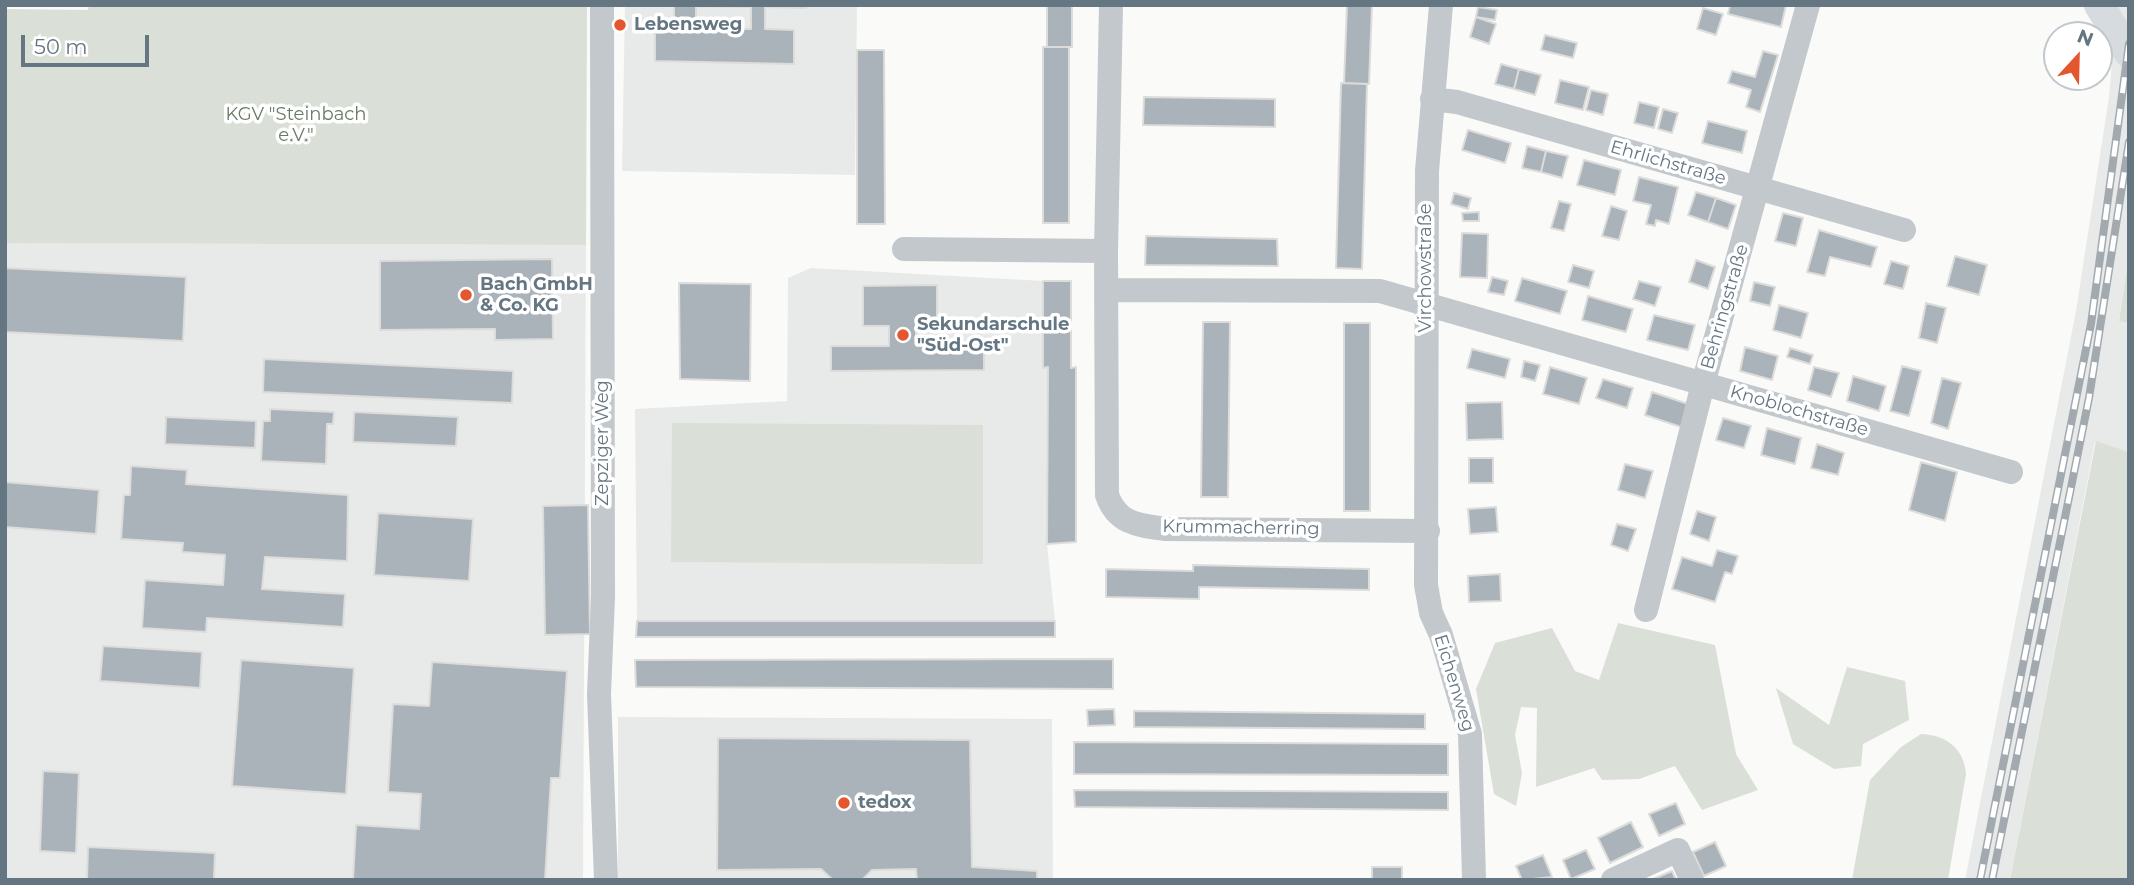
<!DOCTYPE html>
<html>
<head>
<meta charset="utf-8">
<style>
	body { margin:0 }
	#map { position:relative; width:2134px; height:885px; overflow:hidden; background:#fafaf8; font-family:Montserrat,sans-serif }
	canvas { display:block }
	.frame { position:absolute; inset:0; border:7px solid #657683; pointer-events:none }
	.north { position:absolute; left:2043px; top:21px; width:70px; height:70px; box-sizing:border-box; background:#fff; border:2px solid #c1c8cd; border-radius:50%; rotate:22deg; font-size:19px; font-weight:700; line-height:28px; text-align:center; color:#657683 }
	.north::after { content:''; display:block; margin:auto; width:24px; height:32px; background:#e4572e; clip-path:polygon(50% 0,100% 100%,50% 72%,0 100%) }
	.scale { position:absolute; left:21px; top:35px; width:128px; height:32px; box-sizing:border-box; border:4px solid #657683; border-top:0; padding-left:9px; font-size:21px; line-height:24px; white-space:nowrap; color:#657683; -webkit-text-stroke:5px #fff; paint-order:stroke }
</style>
</head>
<body>
<div id="map">
<canvas width="2134" height="885"></canvas>
<div class="frame"></div>
<div class="north">N</div>
<div class="scale">50 m</div>
</div>
<script>
const ctx = document.querySelector('canvas').getContext('2d');
ctx.lineJoin = 'round';
function fill(path, color) { ctx.fillStyle = color; ctx.fill(path, 'evenodd'); }
function strokePath(path, color, width, dash) { ctx.strokeStyle = color; ctx.lineWidth = width; ctx.lineCap = dash ? 'butt' : 'round'; ctx.setLineDash(dash || []); ctx.stroke(path); }
function label(font, color, halo, rows, align = 'center') {
  ctx.font = font + ' Montserrat,sans-serif'; ctx.lineWidth = 7; ctx.setLineDash([]); ctx.textBaseline = 'middle'; ctx.strokeStyle = halo; ctx.fillStyle = color; for (const [text, x, y, turn = 0] of rows) {
    ctx.save(); ctx.translate(x, y); ctx.rotate((+turn || 0) * Math.PI / 180); ctx.textAlign = isNaN(turn) ? turn : align; if (halo) ctx.strokeText(text, 0, 0); ctx.fillText(text, 0, 0); ctx.restore();
  }
}
fill(new Path2D(`
	M625,5h232l-2,170 -233,-4z
	M2117,5h12v247l-10,68 10,3v129l-34,-10 -85,438h-45l111,-569 33,-214z
	M5,243l581,2 -3,635h-578z
	M811,268l232,13v86h5l-1,177 8,77h-418l-2,-212 152,-8 1,-123z
	M618,717l434,2 1,161h-435z`), '#e8e9e9');
fill(new Path2D(`
	M89,5h498l-1,240 -581,-2v-234l83,1z
	M2129,253v70l-10,-2z
	M672,423l311,2v139l-312,-2z
	M2096,441l33,11v428h-119z
	M1618,623l97,22 21,109 22,36 -56,20 -27,-44 -36,13 -37,1 -8,-12 -58,19 1,-79 -16,-1 -6,28 7,38 -6,33 -22,-12 -18,-105 19,-46 57,-15 23,43 24,9z
	M1847,667l58,14 4,39 -46,24 -2,22 -27,3 -41,-25 -17,-56 53,37z
	M1921,734c25,1 43,14 45,40l-18,106h-96l18,-100 31,-33z`), '#dadfd7');
const building = new Path2D(`
	M669,5h137v3l-41,-1v22l29,1v34l-139,-3v-29h19v-27zM696,6l55,1v22l-55,-1z
	M1047,5h25v42h-25z
	M1347,5h25l-3,79 -25,-1z
	M1730,5h56l-5,22 -53,-13z
	M1478,7l19,3 -2,10 -19,-3z
	M1703,8l20,6 -7,21 -19,-6z
	M1476,17l20,7 -7,20 -19,-7z
	M1545,35l32,8 -4,15 -32,-8z
	M1043,47h26v176h-26z
	M857,50h27l1,174h-28z
	M1763,51l15,4 -18,57 -14,-5 5,-17 -23,-7 4,-12 23,6z
	M1501,64l18,5 -5,20 -19,-5z
	M1519,69l22,6 -6,20 -21,-6z
	M1560,80l29,7 -6,23 -28,-7z
	M1341,83l26,1 -5,185 -26,-1z
	M1591,90l17,4 -5,21 -17,-5z
	M1144,97l131,2v28l-132,-2z
	M1639,102l20,5 -5,21 -20,-5z
	M1663,109l15,4 -6,20 -14,-4z
	M1708,121l39,10 -5,22 -40,-10z
	M1468,130l43,13 -6,20 -43,-13z
	M1527,146l19,5 -5,21 -19,-4z
	M1546,151l22,5 -6,22 -21,-6z
	M1584,160l37,10 -6,25 -38,-10z
	M1639,177l39,10 -9,37 -13,-4 -1,6 -9,-2 5,-19 -18,-4z
	M1696,192l20,6 -8,24 -20,-7z
	M1454,193l17,5 -3,11 -17,-5z
	M1716,198l20,7 -8,24 -20,-7z
	M1559,201l12,3 -7,27 -13,-3z
	M1611,206l16,5 -8,29 -17,-4z
	M1479,212v9h-16l-1,-8z
	M1783,213l20,5 -7,28 -21,-5z
	M1819,230l58,17 -6,20 -41,-10 -5,19 -18,-4z
	M1462,233l26,1 -1,44 -27,-1z
	M1146,236l131,3 1,27 -133,-1z
	M1955,256l32,9 -8,30 -32,-9z
	M552,259l1,80 -58,1v-11l-115,1v-69z
	M1696,260l19,7 -7,22 -19,-7z
	M1891,261l18,5 -6,23 -19,-5z
	M1573,265l21,6 -5,17 -21,-6z
	M5,268l181,9 -3,64 -178,-9z
	M1492,277l16,4 -4,14 -16,-3z
	M1522,278l45,13 -7,23 -45,-13z
	M1043,281h28v87l5,-1v175l-29,2 1,-177 -5,1z
	M1639,281l22,6 -6,19 -22,-7z
	M1754,282l21,5 -5,19 -20,-5z
	M679,283l72,1 -1,97 -70,-2z
	M937,285v39h-21v21h68v25l-153,1v-25h58v-20h-26v-40z
	M1588,296l45,13 -7,23 -44,-12z
	M1926,303l20,5 -9,35 -18,-5z
	M1779,305l29,8 -7,25 -28,-8z
	M1654,315l41,10 -7,25 -41,-10z
	M1203,322h27l-2,175h-27z
	M1344,323h26v188h-26z
	M1745,347l33,9 -6,24 -32,-9z
	M1790,348l23,7 -3,9 -23,-7z
	M1472,349l38,10 -5,19 -38,-10z
	M264,359l249,12 -1,32 -249,-11z
	M1524,361l16,4 -5,16 -14,-4z
	M1902,366l19,5 -12,45 -19,-5z
	M1550,367l37,11 -8,26 -36,-10z
	M1814,367l25,6 -8,24 -23,-7z
	M1853,376l33,10 -7,25 -32,-10z
	M1942,378l19,5 -13,46 -17,-6z
	M1603,379l30,9 -6,20 -31,-10z
	M1652,392l39,13 -7,23 -39,-13z
	M1502,402l1,37 -36,1 -1,-37z
	M270,409l64,3 -1,12h-6l-1,40 -65,-3 2,-40h7z
	M354,412l104,5 -2,29 -103,-4z
	M166,417l90,4 -1,27 -90,-4z
	M1723,418l28,8 -7,22 -28,-8z
	M1767,428l34,10 -6,26 -34,-9z
	M1817,444l27,9 -6,22 -27,-7z
	M1469,458h24v25h-24z
	M1921,462l36,10 -12,49 -36,-11z
	M1625,464l28,7 -8,27 -27,-8z
	M131,466l56,4 -1,14 162,11 -1,66 -82,-4 -3,32 83,5 -2,33 -136,-9 -1,14 -64,-4 3,-48 78,5 2,-30 -43,-3 1,-9 -62,-4 3,-44h6z
	M5,482l94,8 -3,44 -91,-7z
	M588,505l2,129 -45,1 -2,-129z
	M1496,507l2,25 -28,2 -2,-25z
	M1697,511l19,6 -7,24 -19,-7z
	M378,513l95,6 -4,62 -95,-6z
	M1617,524l19,5 -8,22 -17,-6z
	M1717,550l21,6 -6,18 -7,-2 -10,30 -43,-13 10,-32 30,9z
	M1193,565l176,4v21l-170,-3v12l-93,-2v-28l87,2z
	M1500,574l1,27 -32,1 -1,-26z
	M637,621h418v16h-419z
	M103,646l99,6 -2,36 -100,-7z
	M1113,659v30l-477,-2 -1,-27z
	M241,660l113,8 -8,126 -114,-8z
	M432,662l135,9 -7,107h-9l-6,102h-192l3,-55 63,4 2,-35 -33,-2 5,-88 36,2z
	M1114,709l1,16 -27,1 -1,-16z
	M1134,711l291,3v15l-291,-2z
	M718,738l252,2 2,127 65,4v9h-120l-1,-11 -44,1 -10,10h-29l-12,-11 -104,1z
	M1074,742l374,2v31l-374,-1z
	M43,771l36,2 -3,80 -36,-2z
	M1074,790l374,2v18l-373,-3z
	M1676,803l9,21 -26,12 -10,-22z
	M1631,822l12,25 -33,16 -12,-25z
	M1715,842l11,24 -22,10 -11,-24z
	M88,847l127,6 -1,27h-127z
	M1586,850l9,19 -24,10 -8,-19z
	M1543,855l9,22 -30,3 -6,-14z
	M1372,867h30v13h-30z
	M1672,871l4,9h-25z`);
fill(building, '#aab3b9');
strokePath(building, '#dcdcda', 2);
strokePath(new Path2D(`
	M602,5l1,592 -4,97 7,186
	M1111,5l-5,246 1,244c10,29 31,30 59,34l262,2
	M1441,5l-14,166 -1,414 5,28 10,22 29,99 4,146
	M1432,99l25,3 447,128
	M904,249l202,2
	M1108,290l272,1 631,181
	M1646,610l57,-226 105,-379
	M1613,880l65,-30 14,30`), '#c3c8cc', 24);
strokePath(new Path2D(`
	M2099,5l30,48`), '#d6dbdf', 30);
const rail = new Path2D(`
	M1980,880l111,-556 38,-280
	M1992,880l97,-482 40,-256`);
strokePath(rail, '#a2aab0', 8);
strokePath(rail, '#fff', 5, [16]);
for (const [x, y, r, color] of [
	[620,25,7,"#e4572e"],
	[466,295,7,"#e4572e"],
	[903,335,7,"#e4572e"],
	[844,803,7,"#e4572e"]
]) { const dot = new Path2D(); dot.arc(x, y, r, 0, 2 * Math.PI); ctx.fillStyle = color; ctx.fill(dot); strokePath(dot, '#fff', 2.5); }
label('bold 18px', '#657683', '#fff', [
	["Lebensweg",634,25],
	["Bach GmbH",480,285],
	["& Co. KG",480,306],
	["Sekundarschule",917,325],
	["\"Süd-Ost\"",917,346],
	["tedox",858,803]
], 'left');
label('18px', '#687a64', '#fff', [
	["KGV \"Steinbach",296,115],
	["e.V.\"",296,136]
]);
label('18px', '#657683', '#fff', [
	["Ehrlichstraße",1668,163,16],
	["Virchowstraße",1426,268,-90],
	["Behringstraße",1725,307,-74],
	["Knoblochstraße",1799,411,16],
	["Zepziger Weg",603,443,-90],
	["Krummacherring",1241,528,1],
	["Eichenweg",1454,683,73]
]);
</script>
</body>
</html>
